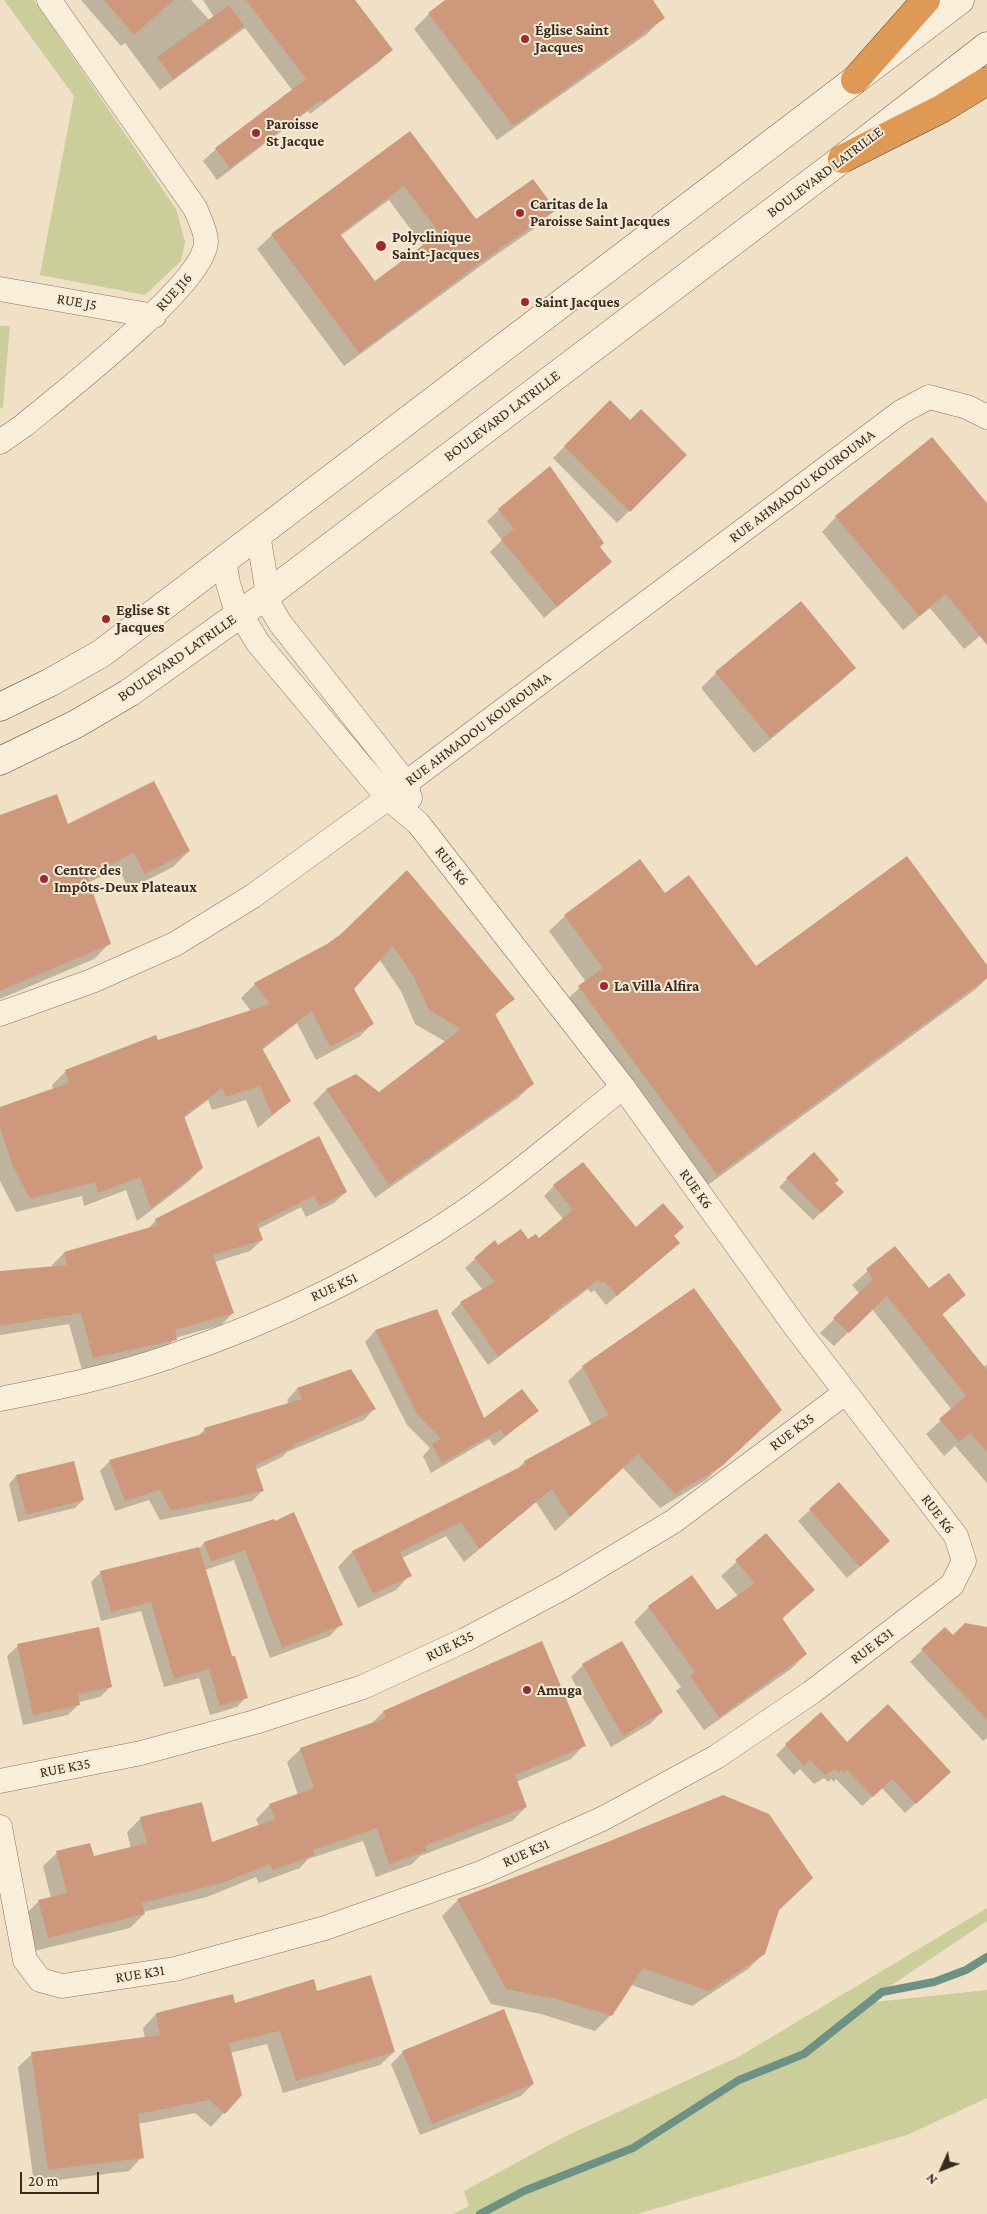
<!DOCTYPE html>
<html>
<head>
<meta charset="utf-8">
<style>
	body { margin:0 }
	#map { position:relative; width:987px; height:2214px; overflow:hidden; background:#efe0c6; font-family:"Crimson Pro",serif }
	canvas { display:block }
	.north { position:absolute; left:917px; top:2144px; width:50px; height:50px; -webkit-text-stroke:4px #f6ebd6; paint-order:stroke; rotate:226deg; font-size:14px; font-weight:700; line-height:20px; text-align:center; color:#3b2b1f }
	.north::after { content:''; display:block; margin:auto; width:18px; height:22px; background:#3b2b1f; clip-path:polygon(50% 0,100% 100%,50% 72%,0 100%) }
	.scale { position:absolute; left:20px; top:2172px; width:79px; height:22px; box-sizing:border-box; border:2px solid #3b2b1f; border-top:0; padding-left:6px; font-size:15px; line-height:18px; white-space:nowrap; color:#3b2b1f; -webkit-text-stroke:4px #f6ebd6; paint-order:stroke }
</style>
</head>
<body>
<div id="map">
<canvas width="987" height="2214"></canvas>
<div class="north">N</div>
<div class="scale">20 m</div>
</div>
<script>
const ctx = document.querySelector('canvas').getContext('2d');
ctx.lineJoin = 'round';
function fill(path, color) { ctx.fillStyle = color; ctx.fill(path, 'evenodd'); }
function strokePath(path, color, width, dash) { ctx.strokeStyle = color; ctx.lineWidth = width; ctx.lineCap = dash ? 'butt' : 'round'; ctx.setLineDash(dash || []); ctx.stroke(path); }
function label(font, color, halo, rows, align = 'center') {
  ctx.font = font + ' "Crimson Pro",serif'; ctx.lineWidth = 4; ctx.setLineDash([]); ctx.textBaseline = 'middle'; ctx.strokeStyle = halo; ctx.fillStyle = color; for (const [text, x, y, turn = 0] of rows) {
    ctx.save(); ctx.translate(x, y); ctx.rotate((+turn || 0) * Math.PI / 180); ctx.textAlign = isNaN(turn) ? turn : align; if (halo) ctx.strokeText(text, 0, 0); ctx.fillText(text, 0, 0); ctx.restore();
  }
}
fill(new Path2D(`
	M4,0h30l142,209 9,33 -4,19 -36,34 -105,-20 34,-179z
	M0,326h10l-7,81 -3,2z
	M987,1908v13l-122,82 122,-13v108l-80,37 -270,79h-184l16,-8 -5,-15 102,-55 174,-80z`), '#cbce9a');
fill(new Path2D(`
	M81,0h110l21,23 4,-3 -13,-20h151l37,50 -12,12 -69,52 -2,-3 -91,69 -14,-19 13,-12 77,-58 -48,-63 -85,62 -35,-47 -4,3z
	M447,0h205l11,18 -16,16 -150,106 -83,-111 15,-15z
	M410,132l66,89 78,-11 -15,15 -53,37 -142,104 -87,-117 15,-14zM389,200l34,46 -49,37 -34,-47z
	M610,402l20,20 55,33 -68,68 -64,-65z
	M987,505v125l-23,19 -34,-41 -27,22 -81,-98 14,-15z
	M499,510l99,37 12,15 -66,56 -54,-66 12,-12 -15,-19z
	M855,668l-16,15 -85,70 -53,-65 15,-15z
	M0,816l189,35 -16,16 -44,22 -11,-21 -30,15 22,60 -16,16 -94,40z
	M407,872l106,127 -19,17 38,68 -14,14 -143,100 -62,-95 13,-13 53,4 67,-52 -31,-18 -14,-33 -22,-32 -26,30 20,34 -14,14 -43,23 -19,-37 -35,27 27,51 -31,27 -12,-28 -34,10 -4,-10 -24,18 18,50 -14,14 -51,39 -11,-31 -42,16 -2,-10 -66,16 -16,-31v-72l53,-19 -1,-5 14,-14 185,-60 -10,-13 14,-14 73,-38 14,-11z
	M664,895l92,73 231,-1v11l-11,11 -275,201 -138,-187 23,-21 -37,-51 16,-15z
	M319,1138l27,54 -12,11 -28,14 -5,-10 -43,22 4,11 -12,11 -35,11 18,51 -12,12 -46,13 -11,13 -82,19 -13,-46 -69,11v-63l53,-5 -1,-2 12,-12 83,-23 9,-10z
	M787,1179l47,4v17l-21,20 -34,-33z
	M554,1186l81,43 38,8 5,6 -72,62 -12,-15 -3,3 -3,-4 -100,76 -37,-52 10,-10 22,-13 -18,-22 10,-9 23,-13 40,-6 26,-20 -20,-24z
	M895,1247l34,43 35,5 -22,20 41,53 4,-4v119l-32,-37 -11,10 -18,-22 26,-24 -80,-101 -38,37 -14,-13 40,-39 -8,-9z
	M436,1311l48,109 53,-9 -43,35 -5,-7 -58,34 -8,-17 7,-8 -23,-23 -42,-83 10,-11z
	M583,1367l182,58 -59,55 -46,28 -37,-40 -68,63 -19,-29 -72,60 -18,-26 -44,22 8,17 -14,15 -38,18 -20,-41 14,-15 165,-82 7,-8 68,-36 -24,-45z
	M351,1371l23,38 -10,11 -77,32 -5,5 -27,13 7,21 -10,10 -92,19 -11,-20 -34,11 -15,-40 10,-10 87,-24 8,-8 84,-25 -2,-4 10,-11z
	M16,1476l67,24 -8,8 -57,14 -9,-38z
	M810,1510l79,31 -42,37 -49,-57z
	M273,1521l68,103 -11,12 -60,22 -36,-98 -29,10 26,88 15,39 -9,10 -27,8 -11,-37 -35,9 -23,-76 -40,10 -10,-39 10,-10 99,-24 4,-5z
	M766,1535l47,55 -32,30 25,34 -15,15 -87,61 -28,-39 5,-4 -47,-65 15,-15 68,5 21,-16 -17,-20z
	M981,1627h6v111l-4,3 -73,-79 35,-34 8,8z
	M541,1643l43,102 -13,14 -55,23 10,25 -14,14 -92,35 -8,8 -36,13 -13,-36 -55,18 -8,9 -41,15 -3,-6 -49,20 -64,15 1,2 -14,14 -96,23 -9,-36 14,-14 12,-3 -8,-32 14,-13 36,4 38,-9 -4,-16 14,-14 70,26 48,-18 -3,-7 14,-14 28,-10 -11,-33 14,-13 70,-25 12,-12z
	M622,1643l40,69 -12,12 -39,23 -40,-70 12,-12z
	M18,1646l93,40 -11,11 -21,5v2l-11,11 -45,10 -16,-69z
	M847,1743l92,39 -34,31 -23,-25 -20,18 -26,-27 -2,3 -3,-3 -3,3 -4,-4 -10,6 -14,-15 -6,6 -18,-20 10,-10z
	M458,1900l320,10 -14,43 -16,16 -56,37 -61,-21 -20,30 -16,16 -54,-17 -50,-10 -49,-88z
	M317,1992l77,60 -14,13 -97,28 -16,-49 -37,9 11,41 -30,33 -16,-14 -57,11 4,33 -13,14 -95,12 -16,-116 14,-13 113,-16 -2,-10 13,-14z
	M403,2052l130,32 -12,12 -101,39 -29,-71z`), '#0003');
strokePath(new Path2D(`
	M480,2214l44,-23 109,-43 106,-68 65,-26 78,-62 52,-10 32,-12 21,-13`), '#6e9186', 8);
fill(new Path2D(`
	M104,0h70l-40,35z
	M246,0h109l38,50 -70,53 -2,-3 -91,68 -15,-20 91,-69z
	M445,0h208l12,18 -152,108 -85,-113z
	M229,5l15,21 -71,53 -16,-22z
	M410,131l66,88 57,-40 23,31 -54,37 -143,106 -88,-119zM404,186l35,47 -64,48 -35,-47z
	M610,400l20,20 11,-11 46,46 -57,57 -66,-66z
	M932,437l55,66v142l-41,-51 -27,22 -84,-100z
	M550,466l54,77 -4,4 12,15 -55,45 -56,-68 13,-10 -16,-20z
	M801,601l55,67 -86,70 -55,-66z
	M154,781l36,70 -45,23 -11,-21 -47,23 24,68 -111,47v-176l57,-21 11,30z
	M907,856l80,109v13l-270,197 -139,-189 25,-18 -39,-53 76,-56 25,34 24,-18 67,91z
	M407,870l108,129 -20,15 39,70 -145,101 -63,-96 30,-15 23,18 82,-63 -32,-19 -15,-33 -21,-31 -39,43 20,35 -44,23 -18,-36 -50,37 29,53 -19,14 -12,-29 -34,11 -4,-9 -38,28 19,52 -52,40 -11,-31 -42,16 -3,-11 -65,17 -18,-35 -12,-36v-21l69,-24 -4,-13 91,-35 2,5 112,-36 -16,-21 73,-39 14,-10z
	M319,1136l28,56 -28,14 -5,-10 -57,28 6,16 -50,15 21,58 -59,17 2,10 -84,18 -12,-45 -81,13v-55l67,-6 -3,-13 94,-27 -3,-6z
	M814,1152l25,28 -4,3 9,9 -23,21 -35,-35z
	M583,1162l53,65 27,-24 21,24 -10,9 6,7 -63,53 -13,-15 -2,3 -4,-4 -49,35 1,3 -52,38 -38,-54 35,-20 -21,-24 21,-18 3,5 23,-16 7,10 8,-5 3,4 34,-28 -20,-25z
	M895,1246l34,42 20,-15 17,22 -24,19 45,56v82l-17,-19 -11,9 -20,-23 27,-23 -79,-100 -38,37 -16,-15 40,-39 -7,-10z
	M694,1288l88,122 -60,56 -47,28 -37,-40 -68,63 -18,-28 -73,60 -18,-27 -61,30 12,24 -39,18 -21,-43 174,-87 -2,-3 84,-46 -26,-49z
	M437,1309l47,109 38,-29 17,22 -34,25 -5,-6 -58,33 -10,-19 9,-5 -24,-25 -42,-84z
	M351,1369l25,40 -83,36 1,2 -39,18 9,26 -93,20 -11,-21 -35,11 -16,-41 97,-27 -2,-5 98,-29 -5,-11z
	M74,1461l10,39 -58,15 -10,-40z
	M839,1482l51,59 -30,26 -51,-58z
	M294,1512l49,113 -61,23 -37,-98 -34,12 -7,-20 70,-23 1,2z
	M766,1533l49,57 -33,28 25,36 -88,63 -29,-41 5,-4 -47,-66 44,-31 25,35 38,-27 -20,-23z
	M199,1547l33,109h3l13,42 -28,8 -11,-37 -35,10 -23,-77 -40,10 -11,-41z
	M965,1623l22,4v93l-66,-71 24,-22 8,8z
	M99,1627l13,60 -34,7 2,11 -47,10 -16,-71z
	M542,1641l44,105 -71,29 12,32 -102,39 2,5 -38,13 -12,-36 -64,22 2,5 -42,15 -3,-6 -48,19 -80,20 3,11 -97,24 -10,-38 29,-7 -11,-42 34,-8 4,13 53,-13 -7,-26 62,-15 10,40 63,-23 -6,-15 45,-16 -14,-40 86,-30 -3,-7z
	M622,1641l41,71 -40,24 -41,-72z
	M888,1704l63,68 -35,32 -24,-25 -19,18 -26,-27 -3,3 -2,-3 -3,3 -4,-4 -10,6 -15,-15 -6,6 -19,-22 36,-32 26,30z
	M723,1795l46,19 44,64 -34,32 -14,44 -56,37 -66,-23 -31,48 -55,-17 -51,-10 -49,-90 148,-56z
	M371,1975l24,77 -99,29 -16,-50 -51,12 13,52 -17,19 -16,-14 -71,14 6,44 -96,12 -17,-118 129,-17 -4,-22 77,-19 2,9 79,-24 3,12z
	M504,2009l30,75 -102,40 -30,-73z`), '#ce987c');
const minor = new Path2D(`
	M0,289l154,27
	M0,442l23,-16c35,-29 184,-144 183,-185 0,-10 -7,-23 -11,-33l-146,-208
	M258,534l12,72 10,17 126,160 4,15
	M0,1014l92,-33 83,-37 78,-48 135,-98 18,-15 495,-371 28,-15 38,10 20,10
	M0,1399c56,-11 114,-23 169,-42 105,-35 215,-89 306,-153 51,-36 99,-78 148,-117
	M0,1781l141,-28 114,-31 108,-35 102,-47 101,-54 108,-65 171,-128
	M0,1827l25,133 15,20 22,6 113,-17 150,-41 156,-55 123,-55 112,-61 96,-65 140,-107 12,-24 -8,-25 -159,-207 -174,-242 -205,-264 -30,-25 -130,-155 -24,-40 -6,-20 -4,-23`);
const secondary = new Path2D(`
	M0,707l51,-25 51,-29 858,-653
	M0,761l76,-37 53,-31 139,-99 574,-435 145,-113`);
const motorway = new Path2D(`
	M855,80l71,-80
	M842,159l101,-51 44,-27`);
strokePath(minor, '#8b715b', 25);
strokePath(secondary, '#6d523e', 29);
strokePath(motorway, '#59402f', 29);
strokePath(minor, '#f9eeda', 24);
strokePath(secondary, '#f9eeda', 28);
strokePath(motorway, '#de9957', 28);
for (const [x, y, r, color] of [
	[525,39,5,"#9b2a33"],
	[256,133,5,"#9b2a33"],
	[520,213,5,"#9b2a33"],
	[381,246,6,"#9b2a33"],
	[525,302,5,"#9b2a33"],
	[106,619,5,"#9b2a33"],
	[44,879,5,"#9b2a33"],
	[604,986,5,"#9b2a33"],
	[527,1690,5,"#9b2a33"]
]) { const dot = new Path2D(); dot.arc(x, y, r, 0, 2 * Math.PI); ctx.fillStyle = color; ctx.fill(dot); strokePath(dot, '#f6ebd6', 2); }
label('bold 15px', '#3b2b1f', '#f6ebd6', [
	["Église Saint",535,30],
	["Jacques",535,47],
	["Paroisse",266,124],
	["St Jacque",266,141],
	["Caritas de la",530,204],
	["Paroisse Saint Jacques",530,221],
	["Polyclinique",392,237],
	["Saint-Jacques",392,254],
	["Saint Jacques",535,302],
	["Eglise St",116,610],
	["Jacques",116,627],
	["Centre des",54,870],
	["Impôts-Deux Plateaux",54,887],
	["La Villa Alfira",614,986],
	["Amuga",537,1690]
], 'left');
label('15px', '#3b2b1f', '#f6ebd6', [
	["BOULEVARD LATRILLE",825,172,-37],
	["RUE J16",174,292,-48],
	["RUE J5",77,302,10],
	["BOULEVARD LATRILLE",502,416,-37],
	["RUE AHMADOU KOUROUMA",802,486,-37],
	["BOULEVARD LATRILLE",177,658,-35],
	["RUE AHMADOU KOUROUMA",478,729,-37],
	["RUE K6",452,866,52],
	["RUE K6",696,1189,54],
	["RUE K51",334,1287,-25],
	["RUE K35",792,1432,-37],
	["RUE K6",938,1514,53],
	["RUE K35",450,1646,-26],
	["RUE K31",872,1646,-37],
	["RUE K35",65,1768,-11],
	["RUE K31",526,1853,-24],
	["RUE K31",140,1974,-9]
]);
</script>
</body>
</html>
